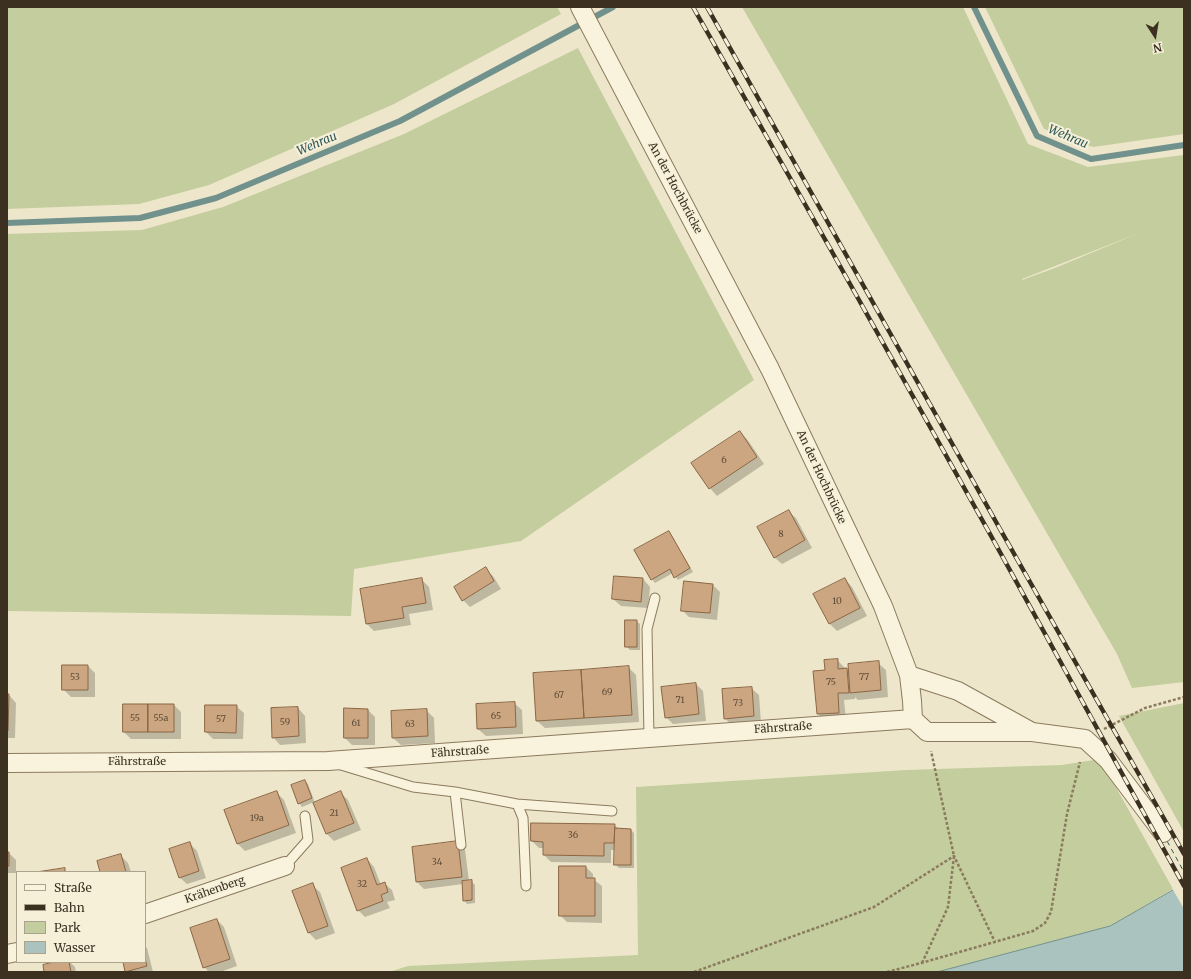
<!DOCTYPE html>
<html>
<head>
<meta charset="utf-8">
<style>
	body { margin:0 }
	#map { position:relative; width:1191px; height:979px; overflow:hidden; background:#eee6ca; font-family:Merriweather,serif }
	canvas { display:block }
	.frame { position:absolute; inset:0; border:8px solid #3c3021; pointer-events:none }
	.legend { position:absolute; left:16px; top:871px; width:130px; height:92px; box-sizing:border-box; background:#f6f0d9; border:1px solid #aca38f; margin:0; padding:5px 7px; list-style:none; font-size:12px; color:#3c3021 }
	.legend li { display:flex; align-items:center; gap:8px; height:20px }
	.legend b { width:20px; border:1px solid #aca38f }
	.north { position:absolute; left:1135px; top:16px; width:40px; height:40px; -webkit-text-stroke:3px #f6f0d9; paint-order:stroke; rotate:168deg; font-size:11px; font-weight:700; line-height:16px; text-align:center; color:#3c3021 }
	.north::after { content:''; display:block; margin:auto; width:14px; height:18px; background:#3c3021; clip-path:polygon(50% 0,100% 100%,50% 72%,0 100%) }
</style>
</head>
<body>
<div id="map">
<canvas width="1191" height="979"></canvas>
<div class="frame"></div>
<ul class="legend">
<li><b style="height:5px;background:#f9f3dd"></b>Straße</li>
<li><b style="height:5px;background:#3c3021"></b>Bahn</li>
<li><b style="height:11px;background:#c3cd9d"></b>Park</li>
<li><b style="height:11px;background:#aac3be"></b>Wasser</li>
</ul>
<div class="north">N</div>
</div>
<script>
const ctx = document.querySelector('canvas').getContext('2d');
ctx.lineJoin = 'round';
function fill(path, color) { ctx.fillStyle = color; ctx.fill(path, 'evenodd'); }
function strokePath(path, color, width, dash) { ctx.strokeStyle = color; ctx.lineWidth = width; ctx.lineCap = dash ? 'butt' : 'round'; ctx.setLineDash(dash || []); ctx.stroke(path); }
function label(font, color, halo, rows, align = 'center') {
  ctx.font = font + ' Merriweather,serif'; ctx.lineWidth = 4; ctx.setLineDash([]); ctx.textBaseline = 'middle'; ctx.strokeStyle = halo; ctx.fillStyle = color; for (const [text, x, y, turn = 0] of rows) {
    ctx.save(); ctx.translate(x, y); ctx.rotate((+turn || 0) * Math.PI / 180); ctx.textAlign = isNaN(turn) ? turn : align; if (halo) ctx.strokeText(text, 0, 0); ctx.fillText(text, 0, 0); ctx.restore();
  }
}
fill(new Path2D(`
	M7,7h550l4,7 -167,90 -185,81 -70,19 -132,5z
	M742,7h221l65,137 60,23 96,-12v527l-52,6 -15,-34zM1139,233l-84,35 -33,12v-1z
	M985,7h199v127l-91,13 -49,-18z
	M578,48l176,332 -233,161 -167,28 -3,47 -344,-5v-377l135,-4 81,-23 181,-73z
	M1184,703v129l-65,-116z
	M1100,759l73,130 -63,37 -173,46h-548l19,-6 230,-11 -2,-168 270,-17 156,-5z`), '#c3cd9d');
const water = new Path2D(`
	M1184,884v88h-247l173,-46z`);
fill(water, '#aac3be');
strokePath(water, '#70918c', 1);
fill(new Path2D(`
	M1184,882v27l-12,-21z`), '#eee6ca');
fill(new Path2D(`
	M740,432l7,7 17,25 -47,32 -7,-8z
	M788,511l8,7 16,30 -30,16 -8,-7z
	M669,532l3,4 21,36 -15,8 -5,-7 -18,10 -3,-4z
	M485,569l8,7 8,13 -31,18 -7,-7z
	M421,579l8,8 4,23 -24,4 2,11 -37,6 -7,-7 -6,-34z
	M643,579l7,8 -2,21 -27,-2 -8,-7z
	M845,579l7,8 15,29 -30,15 -7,-7z
	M713,585l7,7 -3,28 -28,-3 -7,-7z
	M636,621l4,3v26h-10l-4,-4z
	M837,660l8,8v1h1l4,4 28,-10 8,7 2,27 -30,3 -3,-3v2l-11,1 2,20 -21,1 -7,-7 8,-43z
	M88,666l7,7v24h-24l-8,-8z
	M628,667l8,8 3,47 -94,6 -8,-7 -3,-47z
	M696,684l7,7 3,30 -33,3 -7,-7z
	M751,688l8,7 2,28 -29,3 -7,-8z
	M7,695h2l7,8 -1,35h-8z
	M514,703l8,7 1,24 -37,2 -8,-7z
	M174,705l7,7v27h-50l-7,-7z
	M236,706l8,7 -1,26h-30l-7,-7z
	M298,708l7,8 1,27 -26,2 -7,-8z
	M368,710l7,7v28h-23l-7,-7z
	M426,710l8,8 1,25 -34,2 -8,-7z
	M305,781l3,3 7,19 26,-10 7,7 13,30 -27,11 -7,-7 -13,-32 -12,5 -3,-4z
	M276,792l8,8 12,33 -51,18 -7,-7z
	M614,825l5,4 12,1 3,3v35h-15l-4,-4v-14h-4v13l-60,-1 -7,-7v-7h-5l-7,-7z
	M458,842l7,8 4,31h2l4,4v18l-8,1 -3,-4 -1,-16 -39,5 -7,-7z
	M189,843l8,8 9,27 -19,6 -8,-7z
	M7,853h2l7,7v13h-9z
	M121,856l7,7 3,9h-30z
	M367,859l7,8 7,18 3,-2 8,7 3,10 -8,2 3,6 -25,9 -7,-7z
	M586,867l7,7v5l9,7v37l-35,-1 -7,-7z
	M312,885l8,7 15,41 -19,7 -7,-7z
	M217,920l7,7 13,39 -17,6h-11l-5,-5z
	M145,946l2,2 6,24h-26l-3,-10h21z
	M58,962h12l5,5 1,5h-31z`), '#0003');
strokePath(new Path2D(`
	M974,7l63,129 54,23 93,-14
	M7,223l133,-5 76,-20 184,-77 213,-114`), '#70918c', 6);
strokePath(new Path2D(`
	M1167,841l17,31`), '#315a5b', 1, [5, 4]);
const building = new Path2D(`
	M740,431l17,26 -48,32 -18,-26z
	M789,510l16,30 -31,18 -17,-31z
	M669,531l21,37 -16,10 -4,-9 -19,11 -17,-30z
	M486,567l8,14 -32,20 -8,-14z
	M614,576l29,2 -2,24 -29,-3z
	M422,578l4,25 -24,4 2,11 -38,6 -6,-35z
	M845,578l15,30 -31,16 -16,-30z
	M684,581l29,3 -3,29 -29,-2z
	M625,620h12v27h-12z
	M838,659v10l9,-1 2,25h-11l1,20 -22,1 -4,-43 12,-1 -1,-10z
	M879,661l2,29 -31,3 -2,-29z
	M62,665h26v25h-26z
	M629,666l3,49 -48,3 -3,-48z
	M581,670l3,48 -48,3 -3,-48z
	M696,683l3,31 -34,4 -4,-31z
	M752,687l2,29 -30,3 -2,-30z
	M7,694h2l-1,37h-1z
	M515,702l1,25 -39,2 -1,-25z
	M123,704h25v28h-25z
	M148,704h26v28h-26z
	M205,705h32l-1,28 -31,-1z
	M298,707l1,29 -27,2 -1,-30z
	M344,708l24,1v29h-24z
	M427,709l1,27 -36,2 -1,-27z
	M305,780l7,18 -14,6 -7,-19z
	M277,791l12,34 -52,19 -13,-34z
	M341,791l13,32 -28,11 -13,-31z
	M531,823l84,1 -1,19h-10v13l-61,-1v-13l-12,-1z
	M615,828l16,1v36h-17z
	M458,841l4,36 -46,5 -4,-35z
	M190,842l9,29 -20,7 -10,-29z
	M7,852h2v14h-2z
	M121,854l5,18h-26l-3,-11z
	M367,858l10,27 8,-3 3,10 -7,3 2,6 -26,10 -16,-43z
	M559,866h27v12h9v38h-36z
	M65,868v4h-28z
	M472,880v20l-9,1 -1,-20z
	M313,883l15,43 -20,7 -16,-42z
	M217,919l13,40 -27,9 -13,-40z
	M145,959l2,7 -22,6 -2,-10h22z
	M54,962h15l2,10h-27l-1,-7z`);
fill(building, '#cca680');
strokePath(building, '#8a6644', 1);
const service = new Path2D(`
	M649,738l-2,-109 8,-31
	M341,765l72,22 42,5 62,12 95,7
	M455,792l6,53
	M517,804l6,14 3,68
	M285,866l23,-26 -3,-24`);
const minor = new Path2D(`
	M580,7l190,362 113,237 26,69 3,26 1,18
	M909,675l49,16 74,41 53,7 23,21 55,73
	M7,763l321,-2 585,-42 14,13h105
	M145,914l140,-48
	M7,954l10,-2`);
strokePath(service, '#8b7a5e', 11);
strokePath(minor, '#8b7a5e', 20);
strokePath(new Path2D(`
	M1104,729l41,-21 39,-11
	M922,963l26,-56 6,-51 -23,-105
	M694,972l180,-65 80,-51 41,86
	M887,972l34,-9 112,-32 12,-8 6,-11 16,-98 13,-52`), '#8b7a5e', 2.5, [3, 2]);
strokePath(service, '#f9f3dd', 9);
strokePath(minor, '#f9f3dd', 18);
const rail = new Path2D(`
	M693,7l138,243 159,284 194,352
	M707,7l293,522 184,325`);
strokePath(rail, '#3c3021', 4.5);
strokePath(rail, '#f6f0d9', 3, [9]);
label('9px', '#604e39', null, [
	["6",724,460],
	["8",781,534],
	["10",837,601],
	["53",75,677],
	["77",864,677],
	["75",831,682],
	["69",607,692],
	["67",559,695],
	["71",680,700],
	["73",738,703],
	["65",496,716],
	["55",135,718],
	["55a",161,718],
	["57",221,719],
	["59",285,722],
	["61",356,723],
	["63",410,724],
	["21",334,813],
	["19a",257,818],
	["36",573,835],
	["34",437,862],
	["32",362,884]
]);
label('11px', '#3c3021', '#f6f0d9', [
	["An der Hochbrücke",675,188,62],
	["An der Hochbrücke",821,477,65],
	["Fährstraße",783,728,-4],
	["Fährstraße",460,752,-4],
	["Fährstraße",137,762],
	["Krähenberg",215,890,-19]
]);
label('italic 12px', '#315a5b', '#f6f0d9', [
	["Wehrau",1068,137,23],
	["Wehrau",317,144,-23]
]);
</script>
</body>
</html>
